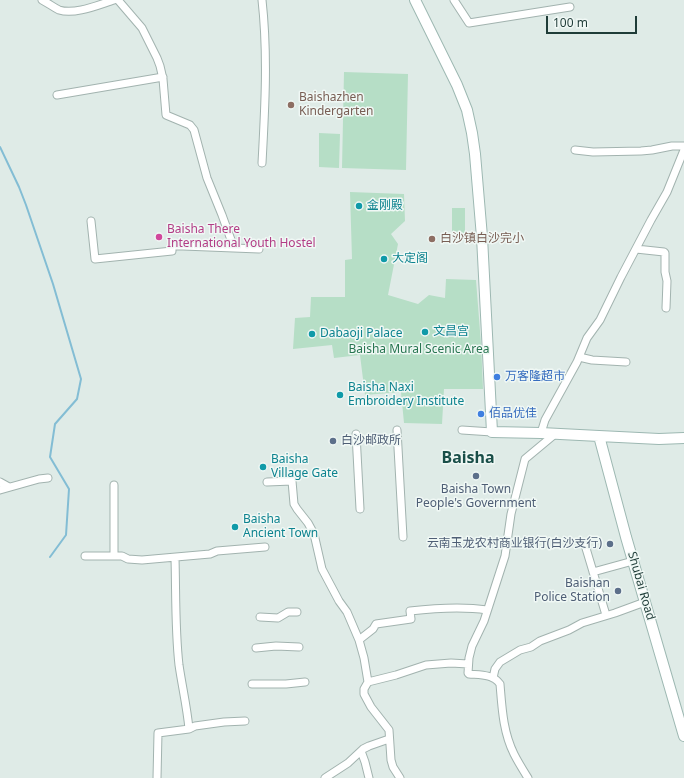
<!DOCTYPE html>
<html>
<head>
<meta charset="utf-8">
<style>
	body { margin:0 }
	#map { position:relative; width:684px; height:778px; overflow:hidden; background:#dfebe7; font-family:"Noto Sans",sans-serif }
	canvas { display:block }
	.scale { position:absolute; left:546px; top:16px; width:91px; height:18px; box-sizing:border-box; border:2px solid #1f3c38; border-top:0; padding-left:5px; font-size:12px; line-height:14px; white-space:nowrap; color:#1f3c38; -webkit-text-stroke:3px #f0f8f5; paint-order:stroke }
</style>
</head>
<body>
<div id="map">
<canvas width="684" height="778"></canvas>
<div class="scale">100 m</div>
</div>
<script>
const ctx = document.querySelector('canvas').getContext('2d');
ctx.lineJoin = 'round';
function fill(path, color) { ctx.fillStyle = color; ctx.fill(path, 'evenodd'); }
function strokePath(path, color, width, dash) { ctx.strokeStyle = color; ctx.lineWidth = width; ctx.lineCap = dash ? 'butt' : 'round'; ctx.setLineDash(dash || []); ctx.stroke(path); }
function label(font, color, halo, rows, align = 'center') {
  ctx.font = font + ' "Noto Sans","Noto Sans SC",sans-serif'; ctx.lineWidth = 3; ctx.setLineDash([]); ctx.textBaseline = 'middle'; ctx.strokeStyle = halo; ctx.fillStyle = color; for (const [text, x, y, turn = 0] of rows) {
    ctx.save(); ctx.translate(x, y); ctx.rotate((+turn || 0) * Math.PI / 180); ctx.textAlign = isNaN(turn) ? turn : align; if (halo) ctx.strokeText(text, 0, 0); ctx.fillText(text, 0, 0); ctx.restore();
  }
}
fill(new Path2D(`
	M344,72l64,2 -2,96 -64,-2z
	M319,133l21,1 -1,34 -20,-1z
	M350,192l54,2 1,27 -14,13 7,10 -10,51 30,9 11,-9 16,3 1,-19 30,1 5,64 2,45h-39l-2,35 -38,-1 -3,-31 -36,3 -5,-40 -26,3 -2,-13 -39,4 2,-31 15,-1 1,-20h34v-37l7,-1z
	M452,208h13v25h-13z`), '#b6dec6');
strokePath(new Path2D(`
	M0,147l19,40 7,18 27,79 28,95 -4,20 -22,25 -5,33 19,32 -3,46 -16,22`), '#83bdd4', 2);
const street = new Path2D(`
	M42,0c6,3 11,7 17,10 16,5 39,-5 55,-10
	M118,0l24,28 15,30 3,8 3,13 3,36 24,10 4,5 13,48 15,37 12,33
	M454,0l15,23 101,-16
	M57,95l106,-18
	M575,150l18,2 48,-1 11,-1 20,-4h12
	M262,163c3,-55 6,-109 0,-163
	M91,221l4,38 77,-8v-5h11l76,3
	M636,249l28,3 1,1v19l2,9 -1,27
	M579,357l13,3 34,2
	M397,430l6,107
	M462,430l30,2
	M541,433l4,-13 32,-58 10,-24 13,-18 21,-43 30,-57 16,-28 17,-42
	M356,434l4,75
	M0,482l9,5
	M267,482l25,-1 2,23 3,5 11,14 6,11 8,35 17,32 8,11 12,28 5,18 4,24 -4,7v5l7,13 18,23 2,30 2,7 7,11
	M114,485v71
	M0,490l39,-11 9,-1
	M585,545l21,70
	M85,556h37l6,3 14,1 68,-6 7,-3 48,-4
	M175,558c1,35 0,72 4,107 3,21 8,42 10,64
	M593,572l40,-11
	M260,617l18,1 10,-6h9
	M359,640l14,-11 3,-5 35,-5 -1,-8c26,-3 51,-5 77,-1
	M256,648l20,-2 23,1
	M493,678l2,-9 5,-7 20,-12 11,-3 9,-6 29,-11 13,-7 33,-10 30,-11
	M368,682l28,-7 30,-10 25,-2 17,1
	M252,684h34l19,-2
	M361,751l4,11 4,16
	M157,778l1,-45 31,-4 6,-3 29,-4 21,-1
	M325,778l23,-15 15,-14 6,-3 20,-7
	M528,778c-5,-8 -10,-16 -14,-24 -11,-22 -12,-46 -14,-70 -7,-10 -20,-9 -31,-10l-1,-1 1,-15 3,-12 12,-25 21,-65 6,-42 14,-55 30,-25`);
const secondary = new Path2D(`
	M415,0l42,85 10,25 5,23 3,21 7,83 10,195 49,1 58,3 60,3 25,-1
	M599,436l27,101 58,199`);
strokePath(street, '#a2b3af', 9);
strokePath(secondary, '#9db8b2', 12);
strokePath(street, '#fff', 7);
strokePath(secondary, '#fff', 10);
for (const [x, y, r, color] of [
	[291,105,4,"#8d6e63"],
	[359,206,4,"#0f9aa8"],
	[159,237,4,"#d1479c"],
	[432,239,4,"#8d6e63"],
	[384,259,4,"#0f9aa8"],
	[425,332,4,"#0f9aa8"],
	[312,334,4,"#0f9aa8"],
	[497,377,4,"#3f7fe0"],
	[340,395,4,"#0f9aa8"],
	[481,414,4,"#3f7fe0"],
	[333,441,4,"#5c6f8a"],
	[263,467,4,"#0f9aa8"],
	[476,476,4,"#5c6f8a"],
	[235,527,4,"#0f9aa8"],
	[610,544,4,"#5c6f8a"],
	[618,591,4,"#5c6f8a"]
]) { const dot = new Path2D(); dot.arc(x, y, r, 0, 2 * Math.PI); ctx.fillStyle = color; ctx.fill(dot); strokePath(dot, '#f0f8f5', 1.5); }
label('12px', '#785e54', '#f0f8f5', [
	["Baishazhen",299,98],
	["Kindergarten",299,112],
	["白沙镇白沙完小",440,239]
], 'left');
label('12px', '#0d838f', '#f0f8f5', [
	["金刚殿",367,206],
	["大定阁",392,259],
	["文昌宫",433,332],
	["Dabaoji Palace",320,334],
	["Baisha Naxi",348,388],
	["Embroidery Institute",348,402],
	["Baisha",271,460],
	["Village Gate",271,474],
	["Baisha",243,520],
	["Ancient Town",243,534]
], 'left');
label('12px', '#b23c85', '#f0f8f5', [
	["Baisha There",167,230],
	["International Youth Hostel",167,244]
], 'left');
label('12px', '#277550', '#f0f8f5', [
	["Baisha Mural Scenic Area",419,350]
]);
label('12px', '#366cbe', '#f0f8f5', [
	["万客隆超市",505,377],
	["佰品优佳",489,414]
], 'left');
label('12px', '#4e5e75', '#f0f8f5', [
	["白沙邮政所",341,441,"left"],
	["Baisha Town",476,490,"center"],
	["People's Government",476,504,"center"],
	["云南玉龙农村商业银行(白沙支行)",602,544],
	["Baishan",610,584],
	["Police Station",610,598]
], 'right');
label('12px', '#1f3c38', '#f0f8f5', [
	["Shubai Road",641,586,74]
]);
label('bold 16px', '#1a4f49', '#f0f8f5', [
	["Baisha",468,458]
]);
</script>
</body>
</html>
